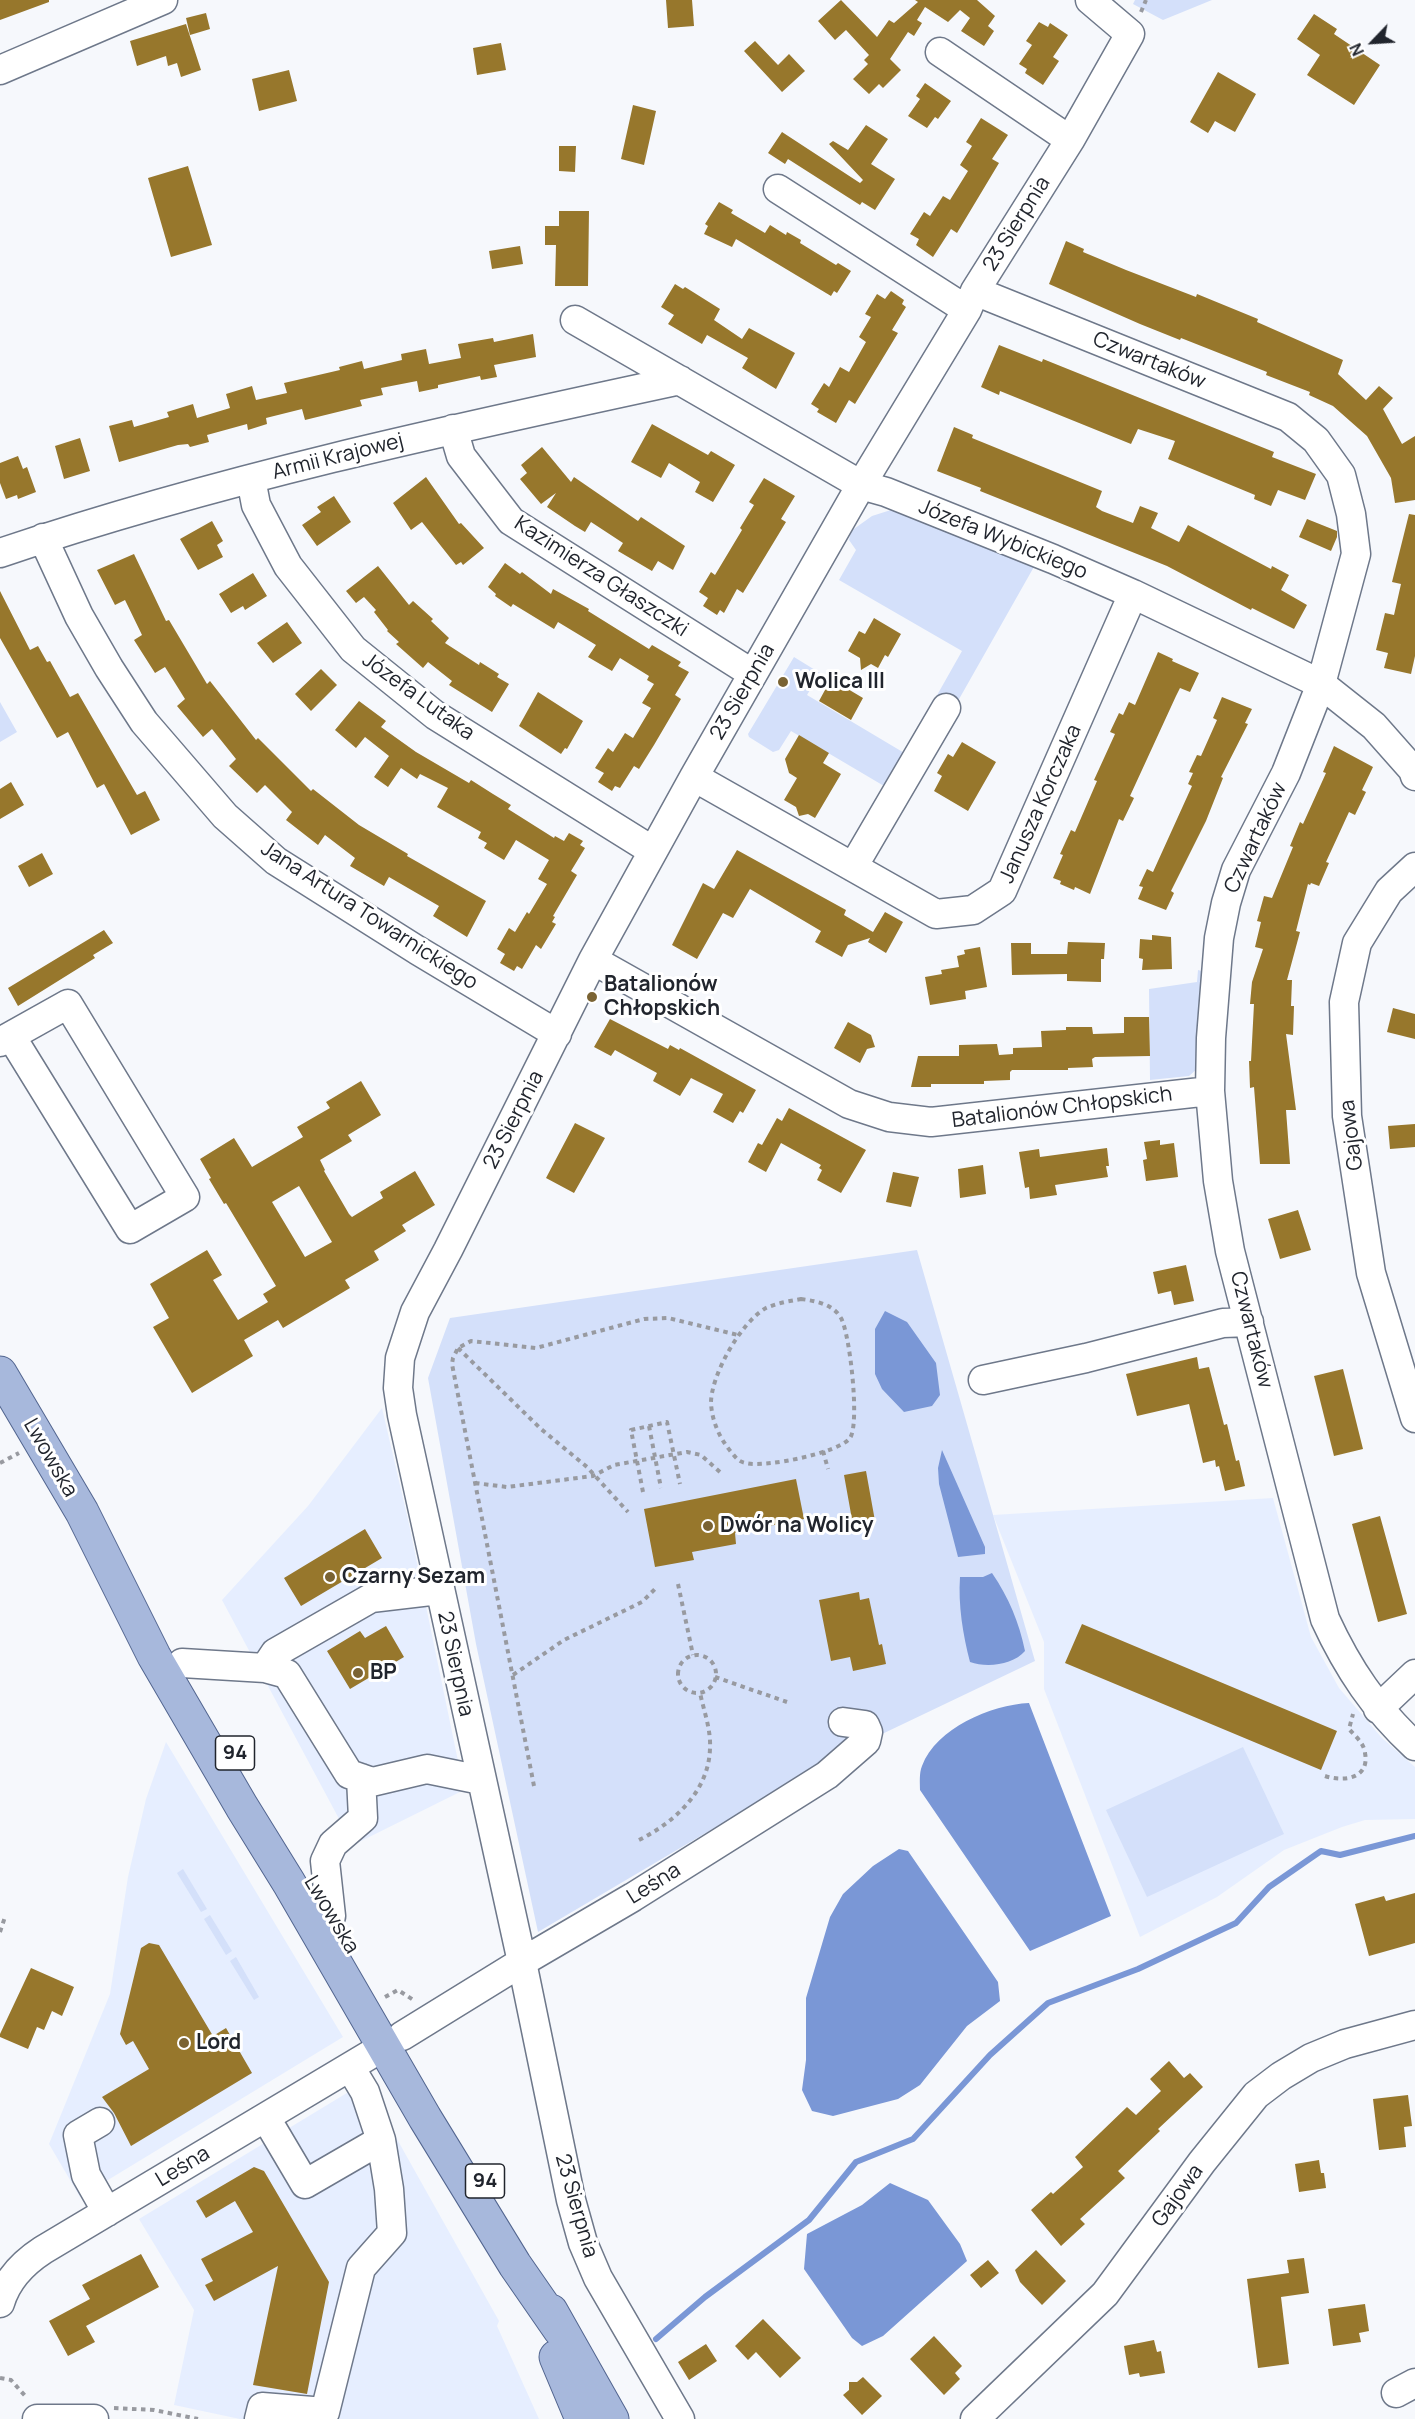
<!DOCTYPE html>
<html>
<head>
<meta charset="utf-8">
<style>
	body { margin:0 }
	#map { position:relative; width:1415px; height:2419px; overflow:hidden; background:#f6f8fc; font-family:Manrope,sans-serif }
	canvas { display:block }
	.north { position:absolute; left:1343px; top:12px; width:60px; height:60px; -webkit-text-stroke:4px #fff; paint-order:stroke; rotate:245deg; font-size:16px; font-weight:700; line-height:24px; text-align:center; color:#21252d }
	.north::after { content:''; display:block; margin:auto; width:21px; height:27px; background:#21252d; clip-path:polygon(50% 0,100% 100%,50% 72%,0 100%) }
</style>
</head>
<body>
<div id="map">
<canvas width="1415" height="2419"></canvas>
<div class="north">N</div>
</div>
<script>
const ctx = document.querySelector('canvas').getContext('2d');
ctx.lineJoin = 'round';
function fill(path, color) { ctx.fillStyle = color; ctx.fill(path, 'evenodd'); }
function strokePath(path, color, width, dash) { ctx.strokeStyle = color; ctx.lineWidth = width; ctx.lineCap = dash ? 'butt' : 'round'; ctx.setLineDash(dash || []); ctx.stroke(path); }
function label(font, color, halo, rows, align = 'center') {
  ctx.font = font + ' Manrope,sans-serif'; ctx.lineWidth = 6; ctx.setLineDash([]); ctx.textBaseline = 'middle'; ctx.strokeStyle = halo; ctx.fillStyle = color; for (const [text, x, y, turn = 0] of rows) {
    ctx.save(); ctx.translate(x, y); ctx.rotate((+turn || 0) * Math.PI / 180); ctx.textAlign = isNaN(turn) ? turn : align; if (halo) ctx.strokeText(text, 0, 0); ctx.fillText(text, 0, 0); ctx.restore();
  }
}
fill(new Path2D(`
	M382,1408l27,116 55,266 -111,55 -131,-245 86,-94z
	M1273,1498l38,139 28,51 43,50 33,29v52l-50,1 -23,7 -58,23 -67,47 -77,40 -96,-248v-47l-51,-127z
	M166,1742l177,295 -263,160 -31,-53 61,-150 18,-117 18,-78z
	M365,2082l134,239 -2,5 42,93h-299l-66,-14 20,-95 -55,-91z`), '#e6eeff');
fill(new Path2D(`
	M1135,0h77l-49,20 -30,-16z
	M894,509l141,56 -81,143 -18,-11 26,-46 -123,-71 17,-30 -7,-10 2,-9 21,-15z
	M794,657l26,16 -13,22 99,59 -22,32 -93,-55 -12,19 -6,2 -24,-15 -1,-3z
	M0,702l17,30 -17,10z
	M1198,970l7,2 -8,97 -8,7 -39,4 -1,-91 48,-7z
	M917,1250l118,411 -199,95 -298,176 -62,-288 -48,-266 22,-60z
	M1243,1747l41,87 -137,63 -41,-87z
	M183,1869l24,40 -6,3 -24,-39z
	M210,1915l22,36 -6,4 -22,-36z
	M236,1957l23,40 -5,3 -24,-39z`), '#d4e0fa');
fill(new Path2D(`
	M885,1311l22,11 29,41 4,32 -8,11 -28,6 -22,-23 -7,-15v-45z
	M942,1450l43,97v7l-27,3 -19,-73 -1,-16z
	M992,1573c17,25 27,49 33,78 -12,14 -38,17 -55,11 -7,-27 -12,-57 -10,-85h23z
	M1029,1703l82,213 -81,35 -110,-161c0,-7 -1,-17 2,-24 14,-38 69,-61 107,-63z
	M899,1849l9,2 90,131 2,19 -33,25 -47,59 -22,14 -65,17 -21,-5 -10,-21 4,-30v-62l24,-81 13,-23 30,-28z
	M890,2183l38,17 32,44 7,17 -84,75 -21,10 -10,-8 -48,-69 3,-35 55,-29z`), '#7a97d6');
strokePath(new Path2D(`
	M656,2339l49,-42 104,-77 47,-58 57,-23 77,-84 58,-52 90,-34 98,-46 33,-36 52,-36 19,4 75,-19`), '#7a97d6', 6);
fill(new Path2D(`
	M0,0h49v2l-49,18z
	M666,0h26l2,26 -26,2z
	M841,0l36,37 12,-17 5,3 24,-21 -3,-2h62l18,16 -7,10 6,5 -10,15 -23,-15 9,-13 -10,-8 -12,12 -23,-15 -8,13 5,3 -8,13 -6,-4 -18,27 11,11 -18,18 -4,-4 -10,10 -16,-15 15,-15 -4,-4 5,-5 -23,-25 -11,10 -17,-19z
	M206,13l4,16 -20,6 -4,-17z
	M1314,14l23,15 -3,5 46,31 -26,40 -47,-30 13,-20 -23,-16z
	M1039,22l9,5 2,-4 18,12 -15,22 6,4 -16,24 -18,-12 2,-4 -8,-5 13,-19 -6,-4z
	M186,24l15,46 -20,7 -4,-14 -9,3 -2,-10 -29,10 -7,-25z
	M755,41l23,24 11,-11 16,17 -23,21 -38,-41z
	M501,43l5,27 -29,5 -4,-27z
	M289,70l8,31 -38,10 -7,-32z
	M1218,72l38,22 -21,38 -20,-11 -7,12 -18,-11z
	M925,83l26,18 -13,18 -3,-2 -8,11 -19,-12 12,-17 -4,-3z
	M633,105l23,6 -12,54 -23,-6z
	M981,118l27,17 -16,24 7,4 -42,70 -6,-4 -18,28 -17,-12 3,-6 -9,-5 14,-22 6,4 13,-20 7,4 18,-29 -8,-6 12,-19 -6,-4z
	M866,125l22,14 -17,25 24,15 -20,31 -13,-8 -2,3 -72,-46 -3,5 -17,-11 14,-21 78,51 3,-3 -34,-36 4,-3 15,9z
	M559,146h17l-1,26 -16,-1z
	M188,166l24,79 -41,12 -23,-79z
	M719,202l14,8 -2,3 34,20 5,-8 16,10 1,-3 14,8 -1,3 36,22 2,-2 13,8 -14,22 -3,-2 -3,5 -95,-57 -4,8 -28,-13 4,-8 -3,-2z
	M559,211h30l-1,75h-33l1,-41h-11v-19h14z
	M1066,241l18,8 -1,3 43,18 70,27 1,-3 61,25 -1,3 86,38 -5,14 28,26 13,-14 14,12 -10,11 19,35 13,-8v64l-20,3 -4,-25 -24,-42 -34,-30 -24,-11 1,-3 -44,-17 1,-3 -86,-34 -1,2 -40,-16 -91,-40z
	M520,246l3,18 -31,5 -3,-18z
	M675,284l8,5 2,-2 35,22 -6,11 28,19 7,-11 46,25 -19,36 -34,-21 6,-10 -41,-23 -5,9 -34,-20 6,-9 -13,-8z
	M891,291l13,9 -2,4 4,3 -14,23 6,3 -43,71 -6,-4 -13,23 -19,-11 2,-3 -8,-5 13,-21 5,4 11,-20 9,5 17,-30 -7,-5 12,-20 -6,-3 12,-20 8,5z
	M533,334l3,23 -42,8 3,12 -16,3 -1,-4 -42,9v3l-19,4 -2,-11 -36,7 2,7 -23,5 2,6 -57,14 -3,-11 -36,9 1,6 -19,6 -1,-6 -40,11 2,7 -19,5 -2,-3 -10,1 -59,17 -10,-36 23,-6 2,7 35,-10 -2,-5 26,-8 4,14 33,-10 -4,-14 26,-8 4,14 31,-7 -3,-10 56,-13 -1,-3 23,-6 2,8 38,-9 -1,-6 25,-5 3,15 32,-6 -3,-14 35,-6 1,4z
	M999,345l43,17 1,-3 231,93 -2,5 44,17 -11,26 -27,-10 -7,16 -17,-7 1,-4 -87,-36 7,-18 -37,-12 -7,15 -131,-53 -1,4 -18,-8z
	M652,424l56,31 3,-4 24,14 -22,37 -18,-10 5,-10 -31,-19 -8,15 -30,-16z
	M954,427l19,8 -1,3 130,53 -6,16 6,4 31,12 7,-17 18,7 -7,15 28,14 9,-17 83,44 1,-3 17,9 -8,15 26,15 -13,24 -42,-21 -1,2 -84,-44 -187,-75 1,-3 -44,-17z
	M80,438l10,33 -26,8 -9,-33z
	M542,447l29,35 3,-5 64,44 3,-4 44,29 -12,24 -15,-9 -6,10 -34,-20 5,-8 -32,-21 -6,10 -10,-6 -28,-19 9,-14 -15,11 -21,-25 7,-6 -6,-8z
	M18,456l5,13 4,-2 9,25 -18,7 -1,-4 -11,4 -6,-16v-20z
	M426,477l33,47 2,-1 23,25 -21,17 -2,-3 -5,3 -34,-43 -11,8 -18,-27z
	M764,478l31,18 -14,23 5,3 -43,71 -6,-4 -13,24 -4,-3 -3,5 -14,-9 5,-8 -9,-6 12,-20 4,3 27,-45 -2,-2 14,-23 -5,-3z
	M334,496l17,26 -34,24 -15,-21 19,-13 -4,-5z
	M1409,514l6,1v141l-4,18 -27,-6 4,-15 -12,-3 9,-37 9,2 7,-31 -9,-2z
	M1307,519l30,12v6l-6,14 -32,-14z
	M212,521l11,20 -6,4 6,12 -25,13 -18,-31z
	M134,554l32,67 3,-1 38,64 3,-3 46,59 2,-2 53,53 2,-2 46,36 49,29 -1,2 79,45 -19,36 -34,-21 6,-10 -50,-29 -5,9 -34,-20 5,-8 -30,-23 -7,10 -32,-25 6,-8 -27,-27 -8,8 -28,-27 7,-7 -24,-30 -9,8 -26,-31 8,-7 -20,-32 -10,6 -21,-33 8,-5 -17,-35 -10,5 -18,-35z
	M505,563l15,11 2,-2 29,22 2,-5 36,20 -1,2 61,38 3,-4 29,17 -3,4 11,6 -14,23 6,4 -27,46 -15,24 -5,-3 -14,22 -5,-2 -3,5 -14,-9 6,-9 -9,-5 13,-20 5,4 12,-19 8,5 18,-30 -9,-5 12,-19 -7,-4 2,-4 -29,-18 -8,13 -24,-14 8,-12 -38,-23 -4,7 -41,-25 -2,3 -16,-11 1,-2 -8,-7z
	M378,566l31,39 4,-4 20,18 -2,2 18,17 -4,5 34,22 1,-3 19,12 -2,3 12,7 -17,28 -43,-27 3,-4 -24,-19 -5,6 -27,-24 3,-2 -12,-11 1,-1 -14,-18 2,-2 -12,-13 -8,6 -10,-12z
	M253,573l14,23 -22,14 -2,-4 -12,7 -12,-19z
	M0,591l30,59 8,-4 9,16 3,-1 20,36 8,-4 59,102 8,-4 15,29 -29,15 -27,-51 -7,4 -29,-56 -11,6 -57,-100z
	M874,618l27,16 -13,23 -3,-2 -7,13 -7,-4 -10,6 -1,-12 -12,-7 11,-20 6,3z
	M287,622l15,21 -29,20 -16,-20z
	M1158,652l15,7 -1,2 27,12 -9,19 -10,-4 -4,8 -46,100 4,2 -11,23 -4,-2 -29,75 -15,-7 -1,3 -14,-6 1,-3 -8,-3 10,-23 -3,-1 11,-24 4,2 22,-51 -3,-1 21,-46 -5,-2 9,-19 4,2 6,-13 6,3z
	M321,669l16,16 -26,26 -16,-17z
	M831,679l32,19 -12,22 -32,-19z
	M538,692l45,29 -16,28 -2,-1 -4,6 -42,-28z
	M1222,697l30,12 -7,14 3,1 -27,53 2,1 -17,43 -35,70 3,2 -8,17 -28,-11 5,-12 -4,-1 8,-17 6,3 39,-86 -4,-2 5,-11 -4,-1 8,-17 4,1 16,-36 -4,-2z
	M359,701l27,20 -5,6 35,25 53,31 2,-3 22,14 18,11 -3,4 46,29 1,-2 9,5 5,-8 14,8 -3,4 5,3 -14,23 6,4 -24,41 2,1 -3,5 4,2 -15,25 -5,-4 -14,24 -5,-3 -3,5 -14,-8 5,-9 -8,-5 12,-21 6,4 12,-20 2,2 18,-30 -9,-5 11,-19 -33,-20 -12,20 -20,-12 3,-5 -9,-5 3,-6 -44,-25 11,-19 -28,-14 -3,5 -16,-11 -13,19 -14,-10 15,-21 -24,-19 -9,11 -21,-18z
	M799,735l30,18 -6,10 18,11 -26,44 -7,-4 -9,2 -3,-9 -12,-7 13,-22 -8,-5 -4,-14z
	M962,742l34,20 -28,49 -34,-20 8,-15 -5,-3 11,-19 5,3z
	M1334,746l39,21 -11,23 4,2 -11,23 -6,-3 -23,50 3,1 -10,23 -8,-3 -1,2 -2,-1 -12,47 4,1 -13,48h5l-1,26h3l-1,29 -7,-1 10,76h-10l4,54h-30l-6,-77 -4,1 -1,-27h2l3,-57h-4l2,-22 11,-33 -8,-2 6,-25 -4,-1 7,-25 8,2 21,-51 -3,-1 10,-24 3,2 23,-51 -3,-1z
	M11,782l13,23 -24,14v-30z
	M737,850l109,60 -2,5 29,17 12,-20 18,10 -17,31 -18,-11 2,-4 -22,7 -6,12 -27,-15 6,-11 -71,-42 -17,29 -10,-5 -26,46 -25,-14 31,-62 11,6z
	M42,853l11,21 -24,13 -11,-21z
	M104,930l9,13 -20,12 2,3 -77,48 -10,-18z
	M1152,935l19,2 1,32 -30,1 1,-11 -4,-1 1,-19 12,1z
	M1068,942l37,1 -1,16h-3v23l-34,-1v-7l-55,1 -1,-32h20v11h36z
	M980,947l7,40 -22,4 1,8 -36,6 -5,-28 17,-3 -1,-4 18,-3 -2,-11 8,-2 -1,-4z
	M1393,1008l22,6v25l-28,-7z
	M1124,1017h25l1,39 -55,1 -3,2 1,8 -25,1v2h-56l-2,2v8l-26,1v3h-53v3h-20l7,-31h41v-11l38,-1 2,11 14,-1v-6l29,-1 -1,-16 25,-1v-3h26l1,7 31,-1z
	M610,1019l58,30 2,-4 9,5 1,-2 76,42 -13,23 -3,-2 -7,12 -20,-11 10,-18 -32,-16 -11,18 -27,-15 4,-8 -42,-23 -4,6 -17,-9z
	M848,1022l23,13 4,12 -8,2 -7,14 -26,-15z
	M361,1081l20,34 -33,20 4,6 -32,19 5,10 -1,1 25,43 3,3 31,-19 -3,-6 35,-21 20,34 -33,20 4,6 -32,20 5,9 -34,20 5,8 -67,40 -5,-8 -34,20 9,16 -61,37 -39,-66 16,-9 -19,-34 57,-34 15,25 -9,5 25,40 30,-18 -5,-8 13,-8 -50,-83 -2,1 -15,-25 2,-1 -11,-19 34,-21 18,29 51,-30 -6,-10 33,-19 -4,-6zM299,1186l33,56 -27,15 -33,-55z
	M789,1108l77,42 -25,43 -24,-13 5,-10 -3,-2 2,-3 -40,-22 -15,29 -18,-10 10,-19 4,2 15,-27 5,3z
	M575,1123l30,15 -31,55 -28,-15z
	M1415,1124v23l-25,2 -2,-23z
	M1160,1140v5l14,-2 4,34 -32,4 -3,-21 4,-1 -3,-17z
	M1107,1148l2,18h-3l2,11 -53,8 2,10 -27,4 -1,-12 -4,1 -6,-36 20,-3 1,8z
	M983,1165l3,29 -26,4 -2,-29z
	M893,1172l26,5 -8,30 -25,-5z
	M1298,1210l13,40 -31,9 -12,-40z
	M1186,1265l8,36 -20,4 -3,-14 -13,3 -5,-22z
	M1197,1357l2,12 10,-2 15,58 3,-1 9,37 3,-1 6,26 -20,5 -6,-25 -3,1 -1,-7 -12,3 -14,-59 -52,12 -11,-42z
	M1343,1369l20,80 -29,7 -20,-80z
	M866,1471l9,50 -22,4 -9,-50z
	M796,1479l8,40 -69,14 1,11 -44,8 2,8 -39,7 -11,-58z
	M1380,1516l27,98 -29,8 -26,-98z
	M365,1529l17,29 -81,48 -17,-28z
	M859,1592l1,8 9,-2 10,47 3,-1 4,20 -33,7 -3,-14 -19,4 -12,-61z
	M1082,1624l255,107 -16,39 -256,-107z
	M386,1626l18,31 -54,32 -23,-38 33,-20 5,7z
	M1415,1893v50l-46,13 -14,-52 29,-8 2,5z
	M149,1943l10,2 54,91 13,-8 26,45 -121,73 -17,-33 -12,-16 47,-28 -16,-28 -7,4 -6,-11 21,-86z
	M31,1968l43,19 -12,29 -10,-5 -8,19 -7,-3 -9,22 -28,-12v-3z
	M1169,2061l15,17 6,-5 13,14 -45,42 2,2 -42,40 7,7 -45,41 5,5 -24,22 -30,-36 20,-18 2,2 30,-27 -8,-10 52,-50 9,8 25,-24 -11,-12z
	M1408,2095l4,31 -8,1 2,20 -27,3 -6,-51z
	M1319,2160l2,13h3l2,15 -27,4 -4,-28z
	M254,2167l10,4 65,111 -22,112 -54,-9 25,-119 -64,35 -9,-16 8,-4 -12,-22 52,-27 -18,-31 -29,17 -10,-17z
	M1036,2250l30,31 -24,24 -22,-23 -5,-12z
	M141,2254l18,33 -73,39 9,16 -27,14 -19,-35 41,-22 -8,-14z
	M1304,2258l5,35 -28,4 8,67 -31,4 -11,-89 42,-6 -2,-13z
	M988,2260l11,13 -18,15 -11,-13z
	M1365,2304l4,27 -10,2 2,9 -28,4 -5,-37z
	M763,2319l38,39 -21,20 -24,-26 -8,8 -13,-14z
	M934,2336l28,30 -7,7 5,6 -16,16 -34,-36z
	M1154,2340l3,12 4,-1 4,22 -19,3 -6,1 -1,-4 -10,2 -5,-29z
	M706,2344l11,17 -28,19 -11,-18z
	M863,2377l19,19 -20,19 -19,-20 6,-5v-8h8z`), '#97772c');
const minor = new Path2D(`
	M940,52l130,88
	M0,70l163,-70
	M778,189l189,121
	M975,291l313,126 28,23 25,35 10,39 5,40 -35,130 -35,89 -50,97 -10,33 -7,35 -8,100 -1,53 8,90 12,70 95,368c23,50 50,90 90,127
	M575,320l286,165 25,7 167,67 80,35 188,90 53,42 39,44 2,6
	M453,429l8,27 50,65 242,153
	M251,479l5,26 32,61 65,83 82,66 218,136
	M43,538l36,78 30,52 35,54 81,94 51,45 141,89 140,84
	M0,553c222,-75 452,-124 680,-173
	M694,777l242,137 37,-4 29,-19 131,-297
	M853,867l93,-159
	M1415,867l-26,24 -32,52 -13,59 3,114 24,157 44,145
	M593,960l256,144 40,13 42,5 279,-31
	M0,1042l68,-38 117,193 -55,32 -119,-193
	M983,1380l103,-22 137,-35 26,-1
	M182,1663l83,5 22,6 62,100 23,8 55,-13 54,11
	M265,1668l10,-15 96,-55 68,-8
	M1378,1709l37,-35
	M331,1916l-6,-55 8,-17 30,-26 -2,-40
	M402,2036l120,-74 111,-65 194,-122 39,-34 2,-9 -3,-7 -22,-3
	M266,2118l39,66 76,-44 -16,-48 -15,-25
	M100,2122l-22,13 8,40 21,37
	M0,2303c7,-24 23,-40 43,-53l340,-203
	M1396,2393l19,-10
	M37,2419h57
	M259,2419l3,-12 63,5 36,-144 31,-35 -3,-44 -8,-49
	M680,2419l-82,-141 -15,-35 -12,-43 -49,-238 -120,-547 -4,-27 2,-30 15,-46 33,-62 145,-290 101,-183 167,-292 106,-175 8,-19 95,-151 60,-106 -40,-34
	M975,2419l130,-125 97,-132 54,-67 25,-19 30,-18 34,-14 70,-19`);
const major = new Path2D(`
	M0,1373l82,139 72,144 88,151 47,76 136,235 90,147 45,65
	M551,2311l61,108
	M556,2357l26,62`);
strokePath(minor, '#6e788a', 31);
strokePath(major, '#52658f', 35);
strokePath(new Path2D(`
	M1141,12l5,-12
	M801,1299c15,2 32,5 40,19 9,16 19,106 9,120 -11,15 -86,30 -104,25 -7,-1 -10,-5 -14,-10 -12,-14 -20,-31 -21,-50 0,-28 30,-81 55,-95 11,-5 24,-7 35,-9z
	M458,1348l83,81 46,38 41,45
	M649,1426l12,62
	M823,1451l5,18
	M0,1463l19,-10
	M475,1483l32,4 86,-11 21,-11 73,-13 14,3 19,17
	M643,1492l-12,-62 36,-8 13,62
	M678,1584l15,71
	M678 1674a19 19 0 1 1 38 0a19 19 0 1 1-38 0Z
	M513,1675l51,-35 78,-38 13,-13
	M715,1677l72,25
	M1325,1776c18,6 45,3 40,-23 -1,-10 -10,-17 -16,-24l4,-15
	M534,1786l-82,-422 1,-6 5,-10 13,-7 65,7 108,-29 24,-1 70,17
	M639,1840c36,-18 70,-49 71,-92 1,-18 -6,-37 -10,-55
	M0,1932l5,-15
	M385,1997l13,-7 17,11
	M0,2378l11,2 16,18
	M114,2408l40,2 44,9`), '#989aa0', 4, [4.5, 4.5]);
strokePath(minor, '#fff', 28);
strokePath(major, '#a7b8dc', 33);
for (const [x, y, r, color] of [
	[783,682,6,"#7a6333"],
	[592,997,6,"#7a6333"],
	[708,1526,6,"#7a6333"],
	[330,1577,6,"#7a6333"],
	[358,1673,6,"#7a6333"],
	[184,2043,6,"#7a6333"]
]) { const dot = new Path2D(); dot.arc(x, y, r, 0, 2 * Math.PI); ctx.fillStyle = color; ctx.fill(dot); strokePath(dot, '#fff', 2); }
for (const [x, y, w] of [
	[235,1753,39],
	[485,2181,39]
]) { const box = new Path2D(); box.roundRect(x - w / 2, y - 17, w, 34, 4.5); ctx.fillStyle = '#fff'; ctx.fill(box); strokePath(box, '#21252d', 1.5); }
label('bold 20px', '#21252d', null, [
	["94",235,1753],
	["94",485,2181]
]);
label('21px', '#21252d', '#fff', [
	["23 Sierpnia",1017,224,-58],
	["Czwartaków",1149,361,22],
	["Armii Krajowej",338,457,-14],
	["Józefa Wybickiego",1003,540,22],
	["Kazimierza Głaszczki",601,577,33],
	["23 Sierpnia",743,692,-60],
	["Józefa Lutaka",418,697,36],
	["Janusza Korczaka",1041,804,-66],
	["Czwartaków",1256,838,-65],
	["Jana Artura Towarnickiego",369,916,33],
	["Batalionów Chłopskich",1062,1108,-7],
	["23 Sierpnia",514,1120,-63],
	["Gajowa",1352,1135,-97],
	["Czwartaków",1251,1330,76],
	["Lwowska",50,1458,60],
	["23 Sierpnia",455,1664,78],
	["Leśna",654,1884,-32],
	["Lwowska",331,1915,59],
	["Leśna",183,2167,-31],
	["Gajowa",1178,2196,-54],
	["23 Sierpnia",576,2206,74]
]);
label('bold 21px', '#21252d', '#fff', [
	["Wolica III",795,682],
	["Batalionów",604,985],
	["Chłopskich",604,1009],
	["Dwór na Wolicy",720,1526],
	["Czarny Sezam",342,1577],
	["BP",370,1673],
	["Lord",196,2043]
], 'left');
</script>
</body>
</html>
